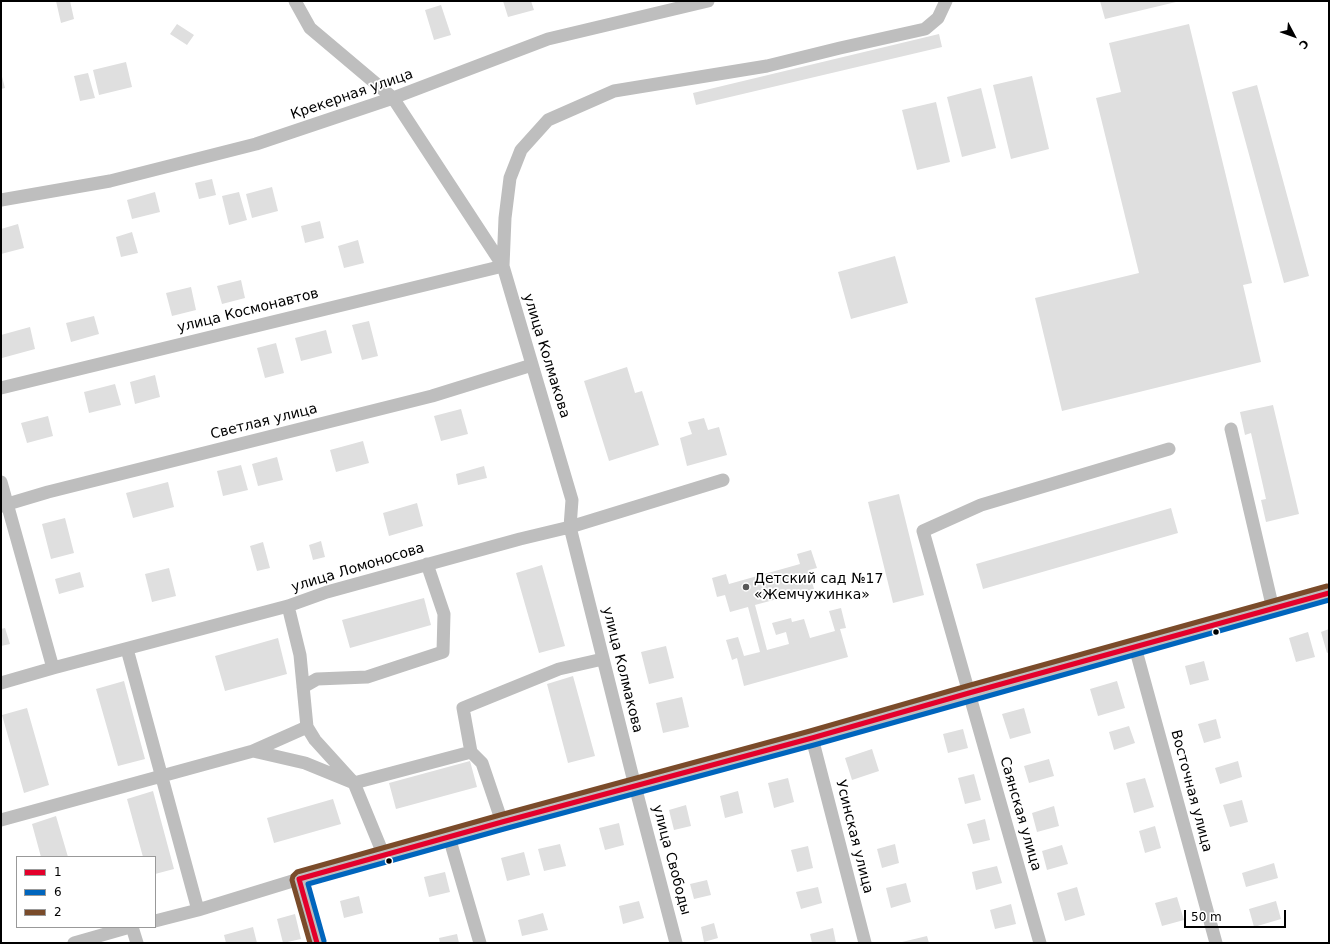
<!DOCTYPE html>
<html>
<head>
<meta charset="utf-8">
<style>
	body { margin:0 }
	#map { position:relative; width:1330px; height:944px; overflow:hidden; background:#fff; font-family:"DejaVu Sans",sans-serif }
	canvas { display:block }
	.frame { position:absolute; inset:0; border:2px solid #000; pointer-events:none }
	.legend { position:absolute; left:16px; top:856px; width:140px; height:72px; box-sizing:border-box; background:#fff; border:1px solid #999; margin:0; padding:5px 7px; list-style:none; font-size:12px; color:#000 }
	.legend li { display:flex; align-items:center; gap:8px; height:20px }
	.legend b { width:20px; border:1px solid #999 }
	.north { position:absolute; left:1274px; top:16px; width:40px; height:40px; -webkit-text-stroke:3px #fff; paint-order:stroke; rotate:131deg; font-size:11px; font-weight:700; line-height:16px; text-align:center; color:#000 }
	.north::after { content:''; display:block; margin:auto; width:14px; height:18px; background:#000; clip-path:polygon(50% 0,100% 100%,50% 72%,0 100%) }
	.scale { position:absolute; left:1184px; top:910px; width:102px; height:18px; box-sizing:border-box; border:2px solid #000; border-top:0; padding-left:5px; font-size:12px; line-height:14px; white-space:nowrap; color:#000; -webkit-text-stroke:3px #fff; paint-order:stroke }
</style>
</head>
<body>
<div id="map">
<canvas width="1330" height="944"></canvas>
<div class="frame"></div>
<ul class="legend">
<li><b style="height:5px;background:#e4002b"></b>1</li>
<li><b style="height:5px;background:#0065bd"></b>6</li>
<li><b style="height:5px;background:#7a4b2a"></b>2</li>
</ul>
<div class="north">С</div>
<div class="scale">50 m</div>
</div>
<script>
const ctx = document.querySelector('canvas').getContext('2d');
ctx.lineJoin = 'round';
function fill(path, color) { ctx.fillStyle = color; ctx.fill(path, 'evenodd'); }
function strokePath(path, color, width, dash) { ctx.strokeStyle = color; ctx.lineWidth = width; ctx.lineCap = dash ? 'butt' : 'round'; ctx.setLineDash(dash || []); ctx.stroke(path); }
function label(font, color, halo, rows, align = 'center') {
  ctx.font = font + ' "DejaVu Sans",sans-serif'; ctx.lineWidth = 3.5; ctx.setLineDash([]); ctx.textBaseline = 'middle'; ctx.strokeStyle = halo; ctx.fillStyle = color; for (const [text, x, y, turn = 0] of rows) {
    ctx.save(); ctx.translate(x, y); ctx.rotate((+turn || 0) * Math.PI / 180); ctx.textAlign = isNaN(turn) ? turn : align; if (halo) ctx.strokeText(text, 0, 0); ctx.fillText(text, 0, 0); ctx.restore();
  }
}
fill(new Path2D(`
	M56,1h14l4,18 -13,4z
	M503,1h28l3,9 -26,7z
	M1100,1h76v1l-71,17z
	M441,5l10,30 -17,5 -9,-30z
	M177,24l17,11 -7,10 -17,-11z
	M1189,24l63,259 -9,2 18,77 -199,49 -27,-113 104,-25 -43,-175 25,-6 -12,-49z
	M939,34l3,13 -246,58 -3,-12z
	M126,62l6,25 -33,8 -6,-25z
	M1,73l4,15 -4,1z
	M88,73l7,25 -15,3 -6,-25z
	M1032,76l17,73 -38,10 -18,-74z
	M1257,85l52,191 -25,7 -52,-191z
	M981,88l15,60 -34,9 -15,-60z
	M936,102l14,60 -33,8 -15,-60z
	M212,179l4,16 -17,4 -4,-16z
	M272,187l6,24 -26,7 -6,-24z
	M155,192l5,20 -28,7 -5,-19z
	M239,192l8,28 -18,5 -7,-29z
	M320,221l4,17 -19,5 -4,-17z
	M18,224l6,24 -23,6v-25z
	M132,232l6,21 -17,4 -5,-20z
	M358,240l6,23 -20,5 -6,-22z
	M895,256l13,47 -57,16 -13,-47z
	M241,280l4,18 -23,6 -5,-18z
	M191,287l5,23 -24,6 -6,-23z
	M94,316l5,18 -28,8 -5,-19z
	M369,321l9,35 -16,4 -10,-35z
	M30,327l5,22 -33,9 -1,-5v-18z
	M326,330l6,23 -31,8 -6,-23z
	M276,343l8,30 -19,5 -8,-30z
	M627,367l8,26 7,-2 17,54 -50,16 -25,-80z
	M155,375l5,22 -25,7 -5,-22z
	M115,384l6,21 -32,8 -5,-21z
	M1273,405l26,109 -33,8 -5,-22 5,-1 -15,-66 -6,2 -5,-23z
	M461,409l7,25 -27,7 -7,-25z
	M48,416l5,20 -26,7 -6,-20z
	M704,418l4,12 11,-3 8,28 -40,11 -7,-28 12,-4 -4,-12z
	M363,441l6,22 -33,9 -6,-22z
	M277,457l6,23 -25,6 -6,-22z
	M241,465l7,25 -25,6 -6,-25z
	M484,466l3,12 -29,7 -2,-11z
	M168,482l6,25 -41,11 -7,-25z
	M899,494l25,101 -31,8 -25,-101z
	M417,503l6,23 -34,10 -6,-23z
	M1171,508l7,25 -195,56 -7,-25z
	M65,518l9,35 -23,6 -9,-35z
	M321,541l4,16 -12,3 -4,-15z
	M263,542l7,26 -13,3 -7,-25z
	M811,550l6,18 -8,2 5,19 -59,16 12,45 22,-6 -3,-12 -10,3 -4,-12 19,-5 1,4 12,-3 6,19 25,-7 -6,-20 12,-3 5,20 -6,1 8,28 -104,29 -7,-28 -5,2 -6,-20 12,-3 6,19 16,-4 -12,-45 -18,5 -5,-17 -8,2 -5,-19 14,-4 3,10 71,-20 -3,-10z
	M542,565l23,81 -26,7 -23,-80z
	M169,568l7,28 -24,6 -7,-28z
	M80,572l4,15 -25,7 -4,-15z
	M424,598l7,27 -81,23 -8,-28z
	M5,628l5,16 -9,2v-17z
	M1329,629v23l-2,1 -6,-21z
	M1308,632l7,25 -19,5 -7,-24z
	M278,638l9,36 -62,17 -10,-35z
	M666,646l8,32 -25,6 -8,-32z
	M1204,661l5,19 -19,5 -5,-19z
	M573,676l22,80 -27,7 -21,-79z
	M124,681l21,78 -27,7 -22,-77z
	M1117,681l8,27 -27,8 -8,-27z
	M682,697l7,30 -26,6 -7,-30z
	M27,708l22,77 -25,8 -22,-78z
	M1024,708l7,25 -21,6 -8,-25z
	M1216,719l5,19 -17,5 -6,-19z
	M1129,726l6,17 -21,7 -5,-18z
	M963,729l5,19 -20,5 -5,-19z
	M872,749l7,22 -27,9 -7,-22z
	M1049,759l5,17 -25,7 -5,-17z
	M470,761l7,26 -81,22 -7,-26z
	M1238,761l4,16 -22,7 -5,-16z
	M974,774l7,26 -16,4 -7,-26z
	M788,778l6,24 -20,6 -6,-25z
	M1145,778l9,29 -20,6 -8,-30z
	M153,791l21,78 -19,5v-17h-12l-16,-58z
	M738,791l5,22 -18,5 -5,-22z
	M333,799l8,25 -67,19 -7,-25z
	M1242,800l6,22 -18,5 -7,-22z
	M686,805l5,21 -17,4 -5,-20z
	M1054,806l5,20 -22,6 -5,-19z
	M56,816l12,41h-27l-9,-33z
	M985,819l5,21 -17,4 -6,-20z
	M619,823l5,22 -19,5 -6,-22z
	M1155,826l6,22 -16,5 -6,-22z
	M560,844l6,22 -22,5 -6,-22z
	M895,844l4,19 -17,5 -5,-19z
	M1062,845l6,19 -21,6 -5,-19z
	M808,846l5,22 -16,4 -6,-22z
	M524,852l6,23 -23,6 -6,-23z
	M1274,863l4,15 -32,9 -4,-14z
	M997,866l5,17 -26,7 -4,-18z
	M445,872l5,20 -21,5 -5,-20z
	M707,880l4,15 -17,4 -4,-15z
	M906,883l5,19 -20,6 -5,-20z
	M818,887l4,16 -21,6 -5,-17z
	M1077,887l8,28 -20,6 -8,-28z
	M359,896l4,17 -19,5 -4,-17z
	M1177,897l7,23 -22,6 -7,-23z
	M639,901l5,17 -21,6 -4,-18z
	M1276,901l5,18 -27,8 -5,-18z
	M1011,904l5,20 -21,5 -5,-19z
	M543,913l5,17 -26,6 -4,-16z
	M295,914l6,25 -18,4 -6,-24z
	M714,923l4,15 -14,4 -3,-15z
	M253,927l4,16h-31l-2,-8z
	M833,928l3,15h-24l-2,-9z
	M457,934l2,9h-19l-1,-5z
	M927,936l2,7h-27v-1z`), '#dfdfdf');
strokePath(new Path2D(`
	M295,1l15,27 83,70 110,168 69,234 -2,27 65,259 41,157
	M1,200l109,-19 146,-37 137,-46 155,-59 160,-38
	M1,388l502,-122 2,-48 5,-40 11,-28 27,-30 66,-29 153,-25 73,-18 85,-19 13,-11 8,-17
	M1231,429l42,180
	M1,482l52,186
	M1,506l47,-14 384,-96 100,-31
	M288,606l12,49 7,72 8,13 39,43 117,-31 11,11 20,59
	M1135,647l81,296
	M127,649l71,261
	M1,683l52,-15 235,-62 39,-14 193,-53 50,-12 153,-47
	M303,687l14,-8 50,-2 76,-25 1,-38 -17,-50
	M812,738l53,205
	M253,751l54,-24
	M471,752l-8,-44 96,-39 44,-10
	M1,820l252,-69 52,12 49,20 30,73
	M449,837l31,106
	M299,879l18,64
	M155,921l43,-11 101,-31 85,-23 65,-19 363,-99 157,-45 360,-100
	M132,927l5,16
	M74,943l56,-16
	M1040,943l-117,-412 58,-26 188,-56`), '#bebebe', 13);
strokePath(new Path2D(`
	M317,943l-18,-64 203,-57 310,-84 157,-45 360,-100`), '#e4002b', 5);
strokePath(new Path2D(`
	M324,941l-16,-57 196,-55 310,-84 515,-145`), '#0065bd', 5);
strokePath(new Path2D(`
	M310,943l-18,-63 1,-4 4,-4 203,-57 310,-84 157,-45 360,-100`), '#7a4b2a', 5);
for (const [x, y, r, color] of [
	[746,587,4,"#595959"],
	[1216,632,3.5,"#000"],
	[389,861,3.5,"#000"]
]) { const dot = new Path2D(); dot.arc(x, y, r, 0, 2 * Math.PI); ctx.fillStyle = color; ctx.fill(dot); strokePath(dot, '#fff', 1.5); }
label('14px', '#000', '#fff', [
	["Крекерная улица",352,95,-19],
	["улица Космонавтов",248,311,-14],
	["улица Колмакова",546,356,73],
	["Светлая улица",264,422,-14],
	["улица Ломоносова",358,568,-17],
	["улица Колмакова",622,670,76],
	["Восточная улица",1191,791,75],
	["Саянская улица",1020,814,74],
	["Усинская улица",854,837,76],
	["улица Свободы",671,860,75]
]);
label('14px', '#000', '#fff', [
	["Детский сад №17",754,579],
	["«Жемчужинка»",754,595]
], 'left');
</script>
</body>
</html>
